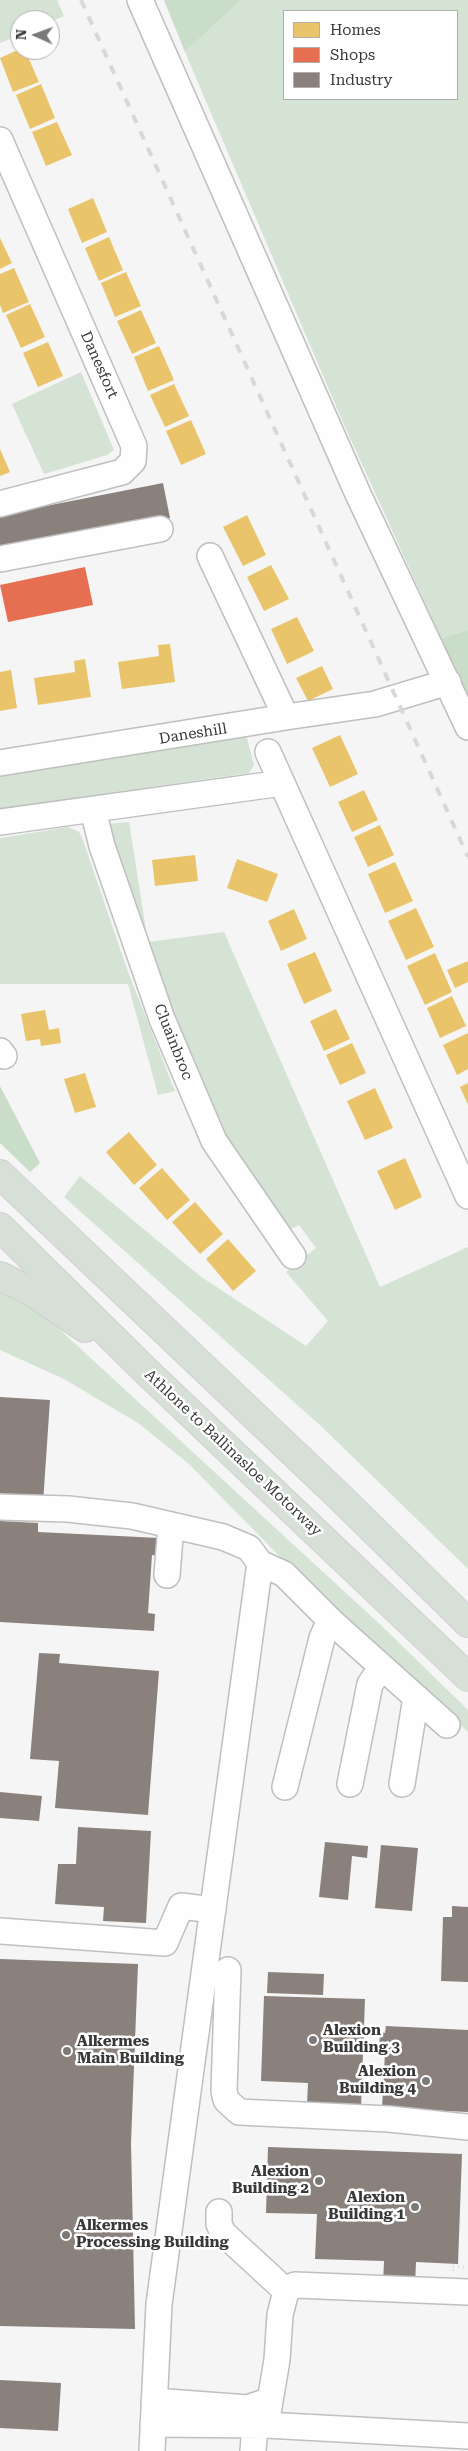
<!DOCTYPE html>
<html>
<head>
<meta charset="utf-8">
<style>
	body { margin:0 }
	#map { position:relative; width:468px; height:2451px; overflow:hidden; background:#f4f5f4; font-family:"Roboto Serif",serif }
	canvas { display:block }
	.legend { position:absolute; left:283px; top:10px; width:175px; height:90px; box-sizing:border-box; background:#fff; border:1px solid #afafaf; margin:0; padding:6px 9px; list-style:none; font-size:15px; color:#373837 }
	.legend li { display:flex; align-items:center; gap:10px; height:25px }
	.legend b { width:25px; border:1px solid #afafaf }
	.north { position:absolute; left:10px; top:10px; width:50px; height:50px; box-sizing:border-box; background:#fff; border:1px solid #afafaf; border-radius:50%; rotate:272deg; font-size:14px; font-weight:700; line-height:20px; text-align:center; color:#373837 }
	.north::after { content:''; display:block; margin:auto; width:18px; height:22px; background:#797a79; clip-path:polygon(50% 0,100% 100%,50% 72%,0 100%) }
</style>
</head>
<body>
<div id="map">
<canvas width="468" height="2451"></canvas>
<ul class="legend">
<li><b style="height:14px;background:#e9c46a"></b>Homes</li>
<li><b style="height:14px;background:#e76f51"></b>Shops</li>
<li><b style="height:14px;background:#8a817c"></b>Industry</li>
</ul>
<div class="north">N</div>
</div>
<script>
const ctx = document.querySelector('canvas').getContext('2d');
ctx.lineJoin = 'round';
function fill(path, color) { ctx.fillStyle = color; ctx.fill(path, 'evenodd'); }
function strokePath(path, color, width, dash) { ctx.strokeStyle = color; ctx.lineWidth = width; ctx.lineCap = dash ? 'butt' : 'round'; ctx.setLineDash(dash || []); ctx.stroke(path); }
function label(font, color, halo, rows, align = 'center') {
  ctx.font = font + ' "Roboto Serif",serif'; ctx.lineWidth = 5; ctx.setLineDash([]); ctx.textBaseline = 'middle'; ctx.strokeStyle = halo; ctx.fillStyle = color; for (const [text, x, y, turn = 0] of rows) {
    ctx.save(); ctx.translate(x, y); ctx.rotate((+turn || 0) * Math.PI / 180); ctx.textAlign = isNaN(turn) ? turn : align; if (halo) ctx.strokeText(text, 0, 0); ctx.fillText(text, 0, 0); ctx.restore();
  }
}
fill(new Path2D(`
	M0,0h57l7,16 -14,6 -30,-2v15l-20,8z
	M241,0h227v630l-27,8 -99,-218 -157,-368zM284,11h173v88h-173z
	M81,372l33,78 -7,5 -63,19 -32,-70z
	M246,734l8,31 -5,8 -249,35v-31z
	M129,822l19,120 76,-10 156,355 88,-40v322l-146,-142 -258,-230 16,-21 120,100 106,70 22,-25 -42,-49 30,-24 -17,-23 -10,5 -67,-89 -95,-238 -19,-79z
	M68,827l11,5 4,8 45,132 47,119 -17,4 -30,-111h-128v-146z
	M0,1290l11,3 34,23 340,313 83,81v22l-175,-162 -104,-106 -51,-41 -74,-44 -64,-29z`), '#d4e3d4');
fill(new Path2D(`
	M164,0h77l-56,52z
	M468,630v68l-27,-60z
	M0,1086l40,77 -10,9 -30,-29z`), '#caddc9');
fill(new Path2D(`
	M20,49l5,1 14,32 -26,10 -13,-34z
	M41,84l14,34 -25,11 -14,-34z
	M57,122l15,33 -26,11 -14,-34z
	M93,198l14,34 -25,11 -14,-34z
	M109,237l14,33 -24,11 -14,-33z
	M0,238l12,25 -12,6z
	M14,268l15,34 -26,11 -3,-8v-31z
	M126,272l15,34 -26,11 -14,-34z
	M30,304l15,33 -24,11 -15,-33z
	M141,310l15,33 -24,11 -15,-33z
	M48,342l15,34 -25,11 -15,-34z
	M159,346l15,34 -26,11 -14,-34z
	M174,384l15,32 -24,11 -15,-32z
	M191,420l15,34 -25,11 -15,-34z
	M0,449l10,23 -10,4z
	M247,515l19,40 -23,11 -20,-39z
	M271,565l18,34 -25,12 -17,-34z
	M297,617l17,34 -27,13 -16,-35z
	M170,644l5,38 -53,7 -4,-27 41,-6 -1,-11z
	M85,659l6,38 -53,8 -4,-27 41,-6 -1,-11z
	M322,666l11,23 -25,12 -12,-23z
	M11,670l6,38 -17,3v-39z
	M340,735l18,39 -28,13 -18,-39z
	M364,790l14,30 -26,12 -14,-30z
	M380,825l14,30 -26,12 -14,-30z
	M195,855l3,26 -43,5 -3,-26z
	M237,859l41,15 -11,28 -40,-14z
	M395,862l18,39 -28,12 -17,-39z
	M416,908l18,39 -28,13 -18,-39z
	M294,909l13,30 -26,12 -13,-30z
	M315,952l17,39 -28,13 -17,-40z
	M435,953l17,39 -27,13 -18,-39z
	M468,961v21l-13,6 -8,-18z
	M452,996l14,30 -26,12 -13,-30z
	M336,1009l14,30 -26,12 -14,-30z
	M45,1010l4,20 10,-2 2,15 -20,3 -1,-7 -14,2 -5,-27z
	M468,1033v36l-11,6 -14,-30z
	M352,1043l14,30 -26,12 -14,-30z
	M85,1073l11,34 -21,6 -11,-34z
	M468,1083v22l-8,-18z
	M375,1088l18,40 -28,12 -18,-39z
	M129,1132l28,33 -23,20 -28,-33z
	M405,1158l17,39 -27,13 -18,-39z
	M162,1168l28,32 -23,20 -28,-32z
	M195,1202l28,32 -23,20 -28,-32z
	M228,1239l28,32 -23,20 -27,-32z`), '#e9c46a');
fill(new Path2D(`
	M85,567l8,38 -85,17 -8,-37z`), '#e76f51');
fill(new Path2D(`
	M163,483l7,35 -170,34v-37z
	M0,1397l50,3 -7,103 -43,-3z
	M0,1521l38,2v9l121,6 -1,18 -6,-1 -4,58 7,1 -1,17 -154,-9z
	M39,1653l21,1 -1,9 100,8 -11,144 -93,-7 4,-47 -29,-2z
	M0,1792l42,4 -3,25 -39,-3z
	M78,1827l73,4 -5,92 -43,-2 1,-14 -49,-3 3,-40h18z
	M325,1842l43,4 -1,12 -15,-2 -4,44 -29,-3z
	M381,1845l37,3 -6,63 -37,-3z
	M452,1906l16,1v75l-27,-1 2,-64h9z
	M0,1959l138,5 -7,179 4,186 -135,-3z
	M268,1972l56,2 -1,21 -56,-2z
	M264,1996l101,3 -4,108 -54,-2 1,-22 -47,-2z
	M386,2026l82,4v82l-86,-4 3,-55h-6l1,-21 5,1z
	M268,2147l194,7 -4,110 -42,-2 -1,24 -32,-1 1,-24 -69,-2 2,-45 -51,-1z
	M0,2380l61,3 -3,48 -58,-3z`), '#8a817c');
const minor = new Path2D(`
	M140,0l218,494 110,233
	M0,140l134,306 -1,15 -11,11 -122,32
	M0,559l160,-30
	M286,717l89,-13 73,-22
	M268,752l200,444
	M0,763l286,-46 -76,-161
	M93,810l9,36 60,173 52,122 79,115
	M0,822l282,-39
	M0,1051l4,5
	M0,1507l68,2 64,7 91,21 26,11 11,15
	M167,1575l4,-50
	M350,1784l20,-100 12,-17
	M402,1784l14,-87
	M285,1787l37,-149 8,-18
	M0,1931l165,12 16,-37 32,4
	M228,1970l-4,121 2,9 13,12 150,7 79,8
	M219,2212v12l4,9 63,58 -6,24 -3,45 -11,65
	M286,2291l9,-6 173,7
	M154,2401l94,7 22,-8
	M153,2424l113,1 202,11
	M152,2451l7,-147 101,-741 24,11 49,49 114,102
	M253,2451l2,-25`);
const highway = new Path2D(`
	M0,1174l340,323 128,126
	M0,1227l147,145 321,305
	M0,1276l32,16 53,36`);
strokePath(minor, '#bfbfbf', 28);
strokePath(highway, '#cfcfcf', 30);
strokePath(new Path2D(`
	M453,2271v-5l15,1`), '#d9dad9', 3, [1, 4]);
strokePath(minor, '#fdfefd', 25);
strokePath(highway, '#d6e0d6', 28);
strokePath(new Path2D(`
	M81,0l387,857`), '#d7d8d7', 4, [9, 9]);
for (const [x, y, r, color] of [
	[313,2040,5,"#797a79"],
	[67,2051,5,"#797a79"],
	[426,2081,5,"#797a79"],
	[319,2181,5,"#797a79"],
	[415,2207,5,"#797a79"],
	[66,2235,5,"#797a79"]
]) { const dot = new Path2D(); dot.arc(x, y, r, 0, 2 * Math.PI); ctx.fillStyle = color; ctx.fill(dot); strokePath(dot, '#fff', 2); }
label('15px', '#373837', '#fff', [
	["Danesfort",99,365,66],
	["Daneshill",193,734,-9],
	["Cluainbroc",173,1042,68],
	["Athlone to Ballinasloe Motorway",233,1453,43]
]);
label('bold 15px', '#373837', '#fff', [
	["Alexion",323,2031],
	["Building 3",323,2048],
	["Alkermes",77,2042],
	["Main Building",77,2059],
	["Alexion",416,2072,"right"],
	["Building 4",416,2089,"right"],
	["Alexion",309,2172,"right"],
	["Building 2",309,2189,"right"],
	["Alexion",405,2198,"right"],
	["Building 1",405,2215,"right"],
	["Alkermes",76,2226],
	["Processing Building",76,2243]
], 'left');
</script>
</body>
</html>
